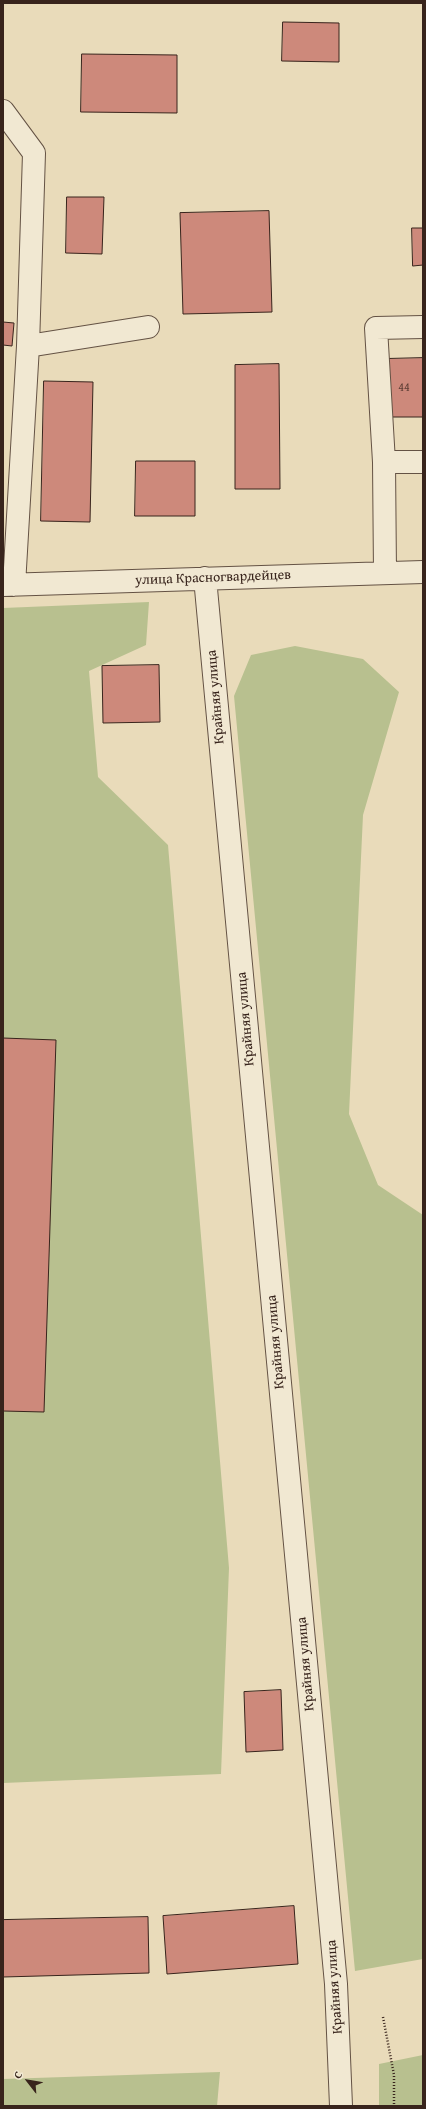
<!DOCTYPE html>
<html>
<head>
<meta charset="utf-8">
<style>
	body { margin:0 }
	#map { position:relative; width:426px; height:2109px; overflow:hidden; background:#e9dbba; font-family:"Gentium Book Plus",serif }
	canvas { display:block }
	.frame { position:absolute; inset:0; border:4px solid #38241c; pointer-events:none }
	.north { position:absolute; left:8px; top:2061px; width:40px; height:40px; -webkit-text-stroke:3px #f1e8d2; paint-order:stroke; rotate:301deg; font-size:11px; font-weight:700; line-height:16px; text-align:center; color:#38241c }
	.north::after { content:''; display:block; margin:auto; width:14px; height:18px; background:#38241c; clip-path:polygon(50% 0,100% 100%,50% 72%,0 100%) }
</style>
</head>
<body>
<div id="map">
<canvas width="426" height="2109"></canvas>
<div class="frame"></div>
<div class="north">С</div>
</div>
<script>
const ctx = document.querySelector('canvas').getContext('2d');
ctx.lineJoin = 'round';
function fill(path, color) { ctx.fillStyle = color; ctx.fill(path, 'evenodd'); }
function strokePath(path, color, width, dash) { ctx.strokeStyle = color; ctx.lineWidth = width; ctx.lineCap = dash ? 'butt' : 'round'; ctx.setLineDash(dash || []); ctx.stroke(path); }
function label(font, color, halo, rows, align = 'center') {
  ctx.font = font + ' "Gentium Book Plus",serif'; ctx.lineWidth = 3.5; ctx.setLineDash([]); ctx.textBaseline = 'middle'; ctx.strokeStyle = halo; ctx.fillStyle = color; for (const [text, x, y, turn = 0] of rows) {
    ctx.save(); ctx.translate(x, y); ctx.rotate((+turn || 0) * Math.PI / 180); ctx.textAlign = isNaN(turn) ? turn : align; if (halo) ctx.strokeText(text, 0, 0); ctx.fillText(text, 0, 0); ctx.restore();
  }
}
fill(new Path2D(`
	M149,602l-3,43 -57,26 9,106 70,68 61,723 -8,206 -218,9v-1175z
	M295,646l68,13 36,33 -36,123 -14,299 29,71 45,30v744l-68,12 -121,-1275 17,-41z
	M423,2055v51h-44v-42z
	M220,2072l-3,34h-214v-27z`), '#b8c08f');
const building = new Path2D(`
	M283,22l56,1v39l-57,-1z
	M82,54l95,1v58l-96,-1z
	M67,197h37l-2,57 -36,-1z
	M269,211l3,101 -89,2 -3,-101z
	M412,228h11v37l-10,1z
	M3,322l11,1 -2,23 -9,-1z
	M423,358v59h-38l-1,-58z
	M279,364l1,125h-45v-124z
	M44,381l49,1 -3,140 -49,-1z
	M136,461h59v55h-60z
	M159,665l1,57 -57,1 -1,-57z
	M3,1038l53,2 -12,372 -41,-1z
	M281,1690l2,60 -37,2 -2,-60z
	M294,1906l4,58 -131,10 -4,-58z
	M148,1917l1,56 -146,4v-57z`);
fill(building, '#cd897b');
strokePath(building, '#38241c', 1);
const minor = new Path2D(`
	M3,111l31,42 -6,193 -14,239
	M28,346l120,-19
	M384,462l-8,-134 47,-1
	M385,573l-1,-111h39
	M205,578l131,1406 5,122
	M3,585l420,-13`);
strokePath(minor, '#645244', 24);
strokePath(new Path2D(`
	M383,2017l11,58v31`), '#38241c', 2.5, [1, 2]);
strokePath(minor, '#f1e8d2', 22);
label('12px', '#5d3d34', null, [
	["44",404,388]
]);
label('14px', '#38241c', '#f1e8d2', [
	["улица Красногвардейцев",213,578,-2],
	["Крайняя улица",216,697,-95],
	["Крайняя улица",246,1019,-95],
	["Крайняя улица",276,1342,-95],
	["Крайняя улица",306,1664,-95],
	["Крайняя улица",335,1987,-94]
]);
</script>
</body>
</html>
